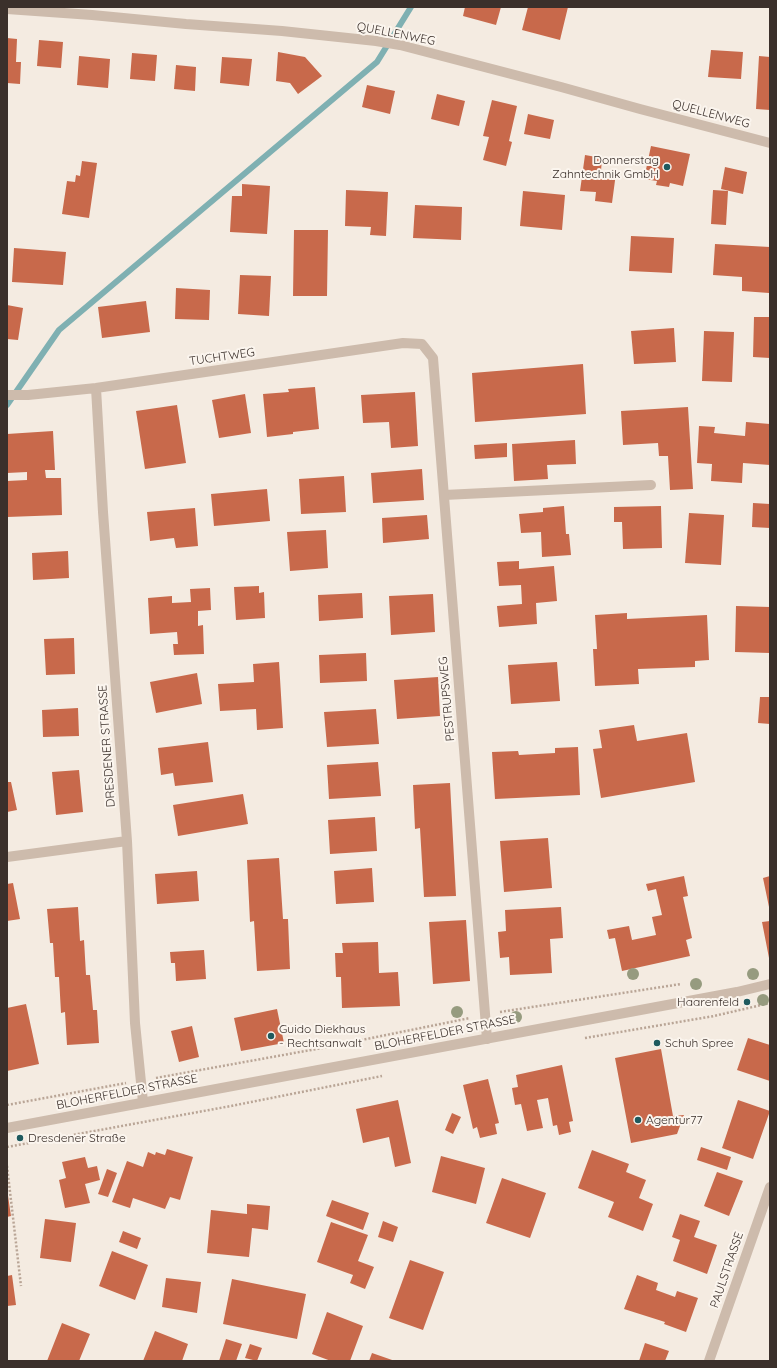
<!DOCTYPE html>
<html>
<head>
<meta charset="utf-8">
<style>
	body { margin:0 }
	#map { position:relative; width:777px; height:1368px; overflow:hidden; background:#f4ebe1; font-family:Quicksand,sans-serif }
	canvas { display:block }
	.frame { position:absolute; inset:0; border:8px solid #3b302b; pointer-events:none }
</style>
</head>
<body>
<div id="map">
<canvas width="777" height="1368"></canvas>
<div class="frame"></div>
</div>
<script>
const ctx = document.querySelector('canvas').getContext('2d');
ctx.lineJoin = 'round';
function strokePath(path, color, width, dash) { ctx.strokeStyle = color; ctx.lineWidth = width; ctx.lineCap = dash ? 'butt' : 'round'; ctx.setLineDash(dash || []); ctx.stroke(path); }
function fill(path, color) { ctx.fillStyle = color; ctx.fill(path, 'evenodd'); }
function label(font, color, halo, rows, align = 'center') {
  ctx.font = font + ' Quicksand,sans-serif'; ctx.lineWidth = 4; ctx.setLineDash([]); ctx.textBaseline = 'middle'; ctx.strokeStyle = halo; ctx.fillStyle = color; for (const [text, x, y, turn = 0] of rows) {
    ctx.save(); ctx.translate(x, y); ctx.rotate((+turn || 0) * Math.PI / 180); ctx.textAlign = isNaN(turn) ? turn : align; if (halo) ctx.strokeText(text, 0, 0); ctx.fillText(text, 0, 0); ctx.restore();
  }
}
strokePath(new Path2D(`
	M7,405l52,-75 318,-268 34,-55`), '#7fb0b2', 6);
fill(new Path2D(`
	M465,7h36l-5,18 -33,-9z
	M528,7h40l-8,33 -38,-10z
	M7,38l10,1 -1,23h5l-1,22 -13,-1z
	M39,40l24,2 -2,26 -24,-2z
	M711,50l32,2 -2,27 -33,-2z
	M278,52l27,5 17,19 -24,18 -8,-11 -14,-2z
	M132,53l25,2 -2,26 -25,-2z
	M79,56l31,3 -2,29 -31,-3z
	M759,56l11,1v53l-14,-1z
	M222,57l30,2 -3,27 -29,-3z
	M176,65l20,2 -1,24 -21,-2z
	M367,85l28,6 -5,23 -28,-7z
	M437,94l28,7 -6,25 -28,-7z
	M492,100l25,6 -8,35 3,1 -6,24 -23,-6 6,-23 -6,-1z
	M528,114l26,6 -4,19 -26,-5z
	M651,146l39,8 -7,32 -13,-3 -1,4 -13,-2 1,-4 -13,-2z
	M585,155l17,3 -1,13 15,2 -4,30 -17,-2 1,-9 -16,-1z
	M82,161l15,2 -8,55 -27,-4 5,-33 8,1 1,-7 4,1z
	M725,167l22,5 -4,22 -22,-5z
	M242,184l28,2 -3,48 -37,-2 2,-36h10z
	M346,190l42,2 -2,44 -16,-1 1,-8 -26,-1z
	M713,190l15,1 -2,34 -15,-1z
	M523,191l42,4 -3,35 -42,-4z
	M415,205l47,2 -1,33 -48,-2z
	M294,230h34l-1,66h-34z
	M631,236l43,2 -2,35 -43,-2z
	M715,244l55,3 -1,46 -27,-2v-14l-29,-2z
	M14,248l52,4 -3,33 -51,-3z
	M240,275l31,1 -2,40 -31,-2z
	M176,288l34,2 -1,30 -34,-1z
	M146,301l4,31 -48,6 -4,-31z
	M7,305l16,3 -5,32 -11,-1z
	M754,317h16v41l-17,-1z
	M674,328l2,34 -42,2 -3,-33z
	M704,331l30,1 -2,50 -30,-1z
	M583,364l3,50 -111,8 -3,-49z
	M315,387l4,42 -26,3v2l-26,3 -4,-43 26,-2 -1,-3z
	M415,392l3,54 -27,2 -2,-26 -26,1 -2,-28z
	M245,394l6,39 -32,5 -7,-38z
	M177,405l9,58 -41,6 -9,-58z
	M688,407l5,82 -23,1 -2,-34h-9l-1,-13 -35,2 -2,-34z
	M746,422l24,2v41l-27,-2 -1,20 -31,-2 1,-17 -15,-1 2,-37 16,1 -1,6 31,3z
	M53,431l2,39h-10l1,8h15l1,37 -55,2v-36l20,-1v-8l-20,1v-39z
	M575,440l1,24 -29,1 1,14 -34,2 -2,-37z
	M507,443v14l-32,2 -1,-14z
	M422,469l2,31 -51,3 -2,-30z
	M344,476l2,36 -45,2 -2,-35z
	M267,489l3,32 -56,5 -3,-32z
	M753,503l17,1v24l-18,-1z
	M564,506l2,28h3l2,21 -29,2 -1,-25 -20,1 -2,-19 24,-2v-4z
	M661,506l1,42 -39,1 -1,-27h-8v-15z
	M195,508l3,38 -22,2 -2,-10 -24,3 -3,-29z
	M689,513l35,2 -3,50 -36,-2z
	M427,515l2,24 -46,4 -1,-25z
	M326,530l2,38 -38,3 -3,-39z
	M68,551l1,27 -36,2 -1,-27z
	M519,561v8l35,-3 3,35 -21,2 1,21 -38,3 -2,-21 25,-2 -1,-19 -22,1 -2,-24z
	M259,586v7l5,-1 1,26 -29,2 -2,-33z
	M210,588l1,22 -13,1v15l5,-1 1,29 -30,1 -1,-11h5l-1,-12 -27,2 -2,-36 24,-2v7l19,-1 -1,-13z
	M362,593l1,25 -44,3 -1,-26z
	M433,594l2,38 -44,3 -2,-39z
	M736,606l34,1v46l-35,-1z
	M627,613v6l80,-4 2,45 -14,1v6l-57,2 1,15 -44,2 -2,-37h4l-2,-34z
	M74,638l1,36 -29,1 -2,-36z
	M366,653l1,28 -47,2 -1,-28z
	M279,662l4,66 -26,2 -1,-21 -36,2 -2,-27 36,-2 -1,-18z
	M557,662l3,39 -49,3 -3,-39z
	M197,673l5,31 -46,9 -6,-31z
	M438,677l2,39 -43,3 -3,-39z
	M760,697h10v27l-12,-1z
	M78,708l1,28 -36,1 -1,-27z
	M376,709l3,35 -52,3 -3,-35z
	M634,725l3,16 50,-8 8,49 -94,16 -8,-49 9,-1 -3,-18z
	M208,742l5,40 -38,4 -2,-13 -12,2 -3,-27z
	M578,747l2,48 -85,4 -3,-47 26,-1 1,4 36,-2v-5z
	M378,762l3,34 -52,3 -2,-34z
	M79,770l4,42 -27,3 -4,-43z
	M7,782h4l6,28 -10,2z
	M450,783l6,113 -32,1 -4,-69 -5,1 -2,-44z
	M243,794l5,30 -70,12 -5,-31z
	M375,817l2,34 -47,3 -2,-34z
	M548,838l4,50 -48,4 -4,-51z
	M279,858l4,61h5l2,50 -33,2 -3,-50 -4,1 -3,-62z
	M372,868l2,34 -38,2 -2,-33z
	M197,871l2,30 -42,3 -2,-30z
	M684,876l4,20 -5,1 9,41 -6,2 4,16 -68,15 -7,-33 -6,1 -2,-9 22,-4 3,14 24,-5 -4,-18 10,-2 -6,-26 -8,2 -2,-7z
	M770,876v31h-1l-6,-29z
	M13,883l7,36 -13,2v-37z
	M78,907l2,34 4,-1 2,35h4l3,35h4l2,33 -32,2 -2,-33 -4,1 -2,-36h-4l-2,-34h-3l-3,-34z
	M561,907l2,31 -13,1 2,34 -42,2 -1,-18 -9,1 -2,-26 8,-1 -1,-21z
	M466,920l4,61 -37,3 -4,-62z
	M770,921v37h-1l-7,-36z
	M378,942l1,31 19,-1 2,34 -58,2 -1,-31h-5l-1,-24h8l-1,-10z
	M204,950l2,29 -30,2 -1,-18h-4l-1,-11z
	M26,1004l13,60 -32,7v-63z
	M277,1009l7,34 -43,8 -7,-33z
	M192,1026l7,31 -20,5 -8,-31z
	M748,1038l22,7v36l-33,-11z
	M661,1049l12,67 11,-1 -7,19 -46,9 -16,-85z
	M562,1065l11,56 -4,1 2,10 -12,3 -2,-10 -4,1 -5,-28 -11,2 6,28 -16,3 -6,-27 -6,1 -3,-17 6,-1 -2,-12z
	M488,1079l11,44 -4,1 2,10 -17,4 -3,-11 -4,2 -10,-44z
	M398,1100l13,63 -16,4 -6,-30 -26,6 -7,-34z
	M738,1100l32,11 -17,48 -31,-11z
	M452,1113l9,4 -8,17 -8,-4z
	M701,1147l30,10 -4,13 -30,-10z
	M167,1149l26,8 -13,43 -10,-3 -5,12 -32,-11 -3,10 -18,-6 15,-41 16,6 5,-15 7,3 1,-3 9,3z
	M592,1150l37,14 -3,8 20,8 -7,18 14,6 -10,27 -35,-14 6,-15 -36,-14z
	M441,1156l44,12 -9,36 -44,-12z
	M85,1157l3,11 9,-2 3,14 -15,4 5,19 -25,5 -6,-28 7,-2 -4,-16z
	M107,1169l10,4 -9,24 -10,-3z
	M717,1172l26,9 -14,35 -25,-10z
	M502,1178l44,15 -16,45 -44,-15z
	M7,1189l4,27 -4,1z
	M332,1200l37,13 -6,17 -37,-14z
	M247,1204l23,2 -2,24 -16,-2 -3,29 -42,-4 4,-43 36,4z
	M680,1214l20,7 -6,16 23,8 -10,29 -34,-13 7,-21 -8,-3z
	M45,1219l31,4 -5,39 -31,-4z
	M383,1221l15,6 -5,15 -15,-5z
	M331,1222l37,13 -10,26 16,6 -9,22 -15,-6 3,-8 -36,-13z
	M123,1231l18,7 -4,11 -18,-7z
	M112,1251l36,14 -13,35 -36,-14z
	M410,1260l34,12 -21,58 -34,-12z
	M12,1275l4,30 -9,1v-30z
	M637,1275l21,8 -2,7 19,7 2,-6 21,7 -12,34 -22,-8 1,-2 -41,-13z
	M166,1278l35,4 -4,31 -35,-6z
	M232,1279l74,15 -9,45 -74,-15z
	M327,1312l36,14 -13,35h-19l-19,-7z
	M62,1323l28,11 -11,27h-32z
	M155,1331l33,13 -6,17h-39z
	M226,1339l16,5 -6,17h-17z
	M645,1343l24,8 -4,10h-26z
	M250,1344l12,4 -5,13 -12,-3z
	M372,1353l23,8h-26z`), '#c8694b');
strokePath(new Path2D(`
	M500,1012l181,-28
	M585,1038l129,-22 56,-13
	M156,1078l166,-30 148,-30
	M7,1105l119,-22
	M7,1147l224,-41 151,-30
	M7,1166l14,120`), '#b9a596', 2.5, [2, 2]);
strokePath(new Path2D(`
	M444,495l207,-10`), '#cdbbac', 10);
strokePath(new Path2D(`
	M7,9l85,6 94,9 96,7 94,10 24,4 161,42 79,22 130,34
	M96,388l7,124 24,329 8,182 8,79
	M7,395h21l68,-7 307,-45 19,1 11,14 54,681
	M7,857l120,-16
	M709,1361l61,-174`), '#cdbbac', 10);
strokePath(new Path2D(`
	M7,1128l730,-136 33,-8`), '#cdbbac', 10);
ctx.fillStyle = '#969b7f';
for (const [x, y] of [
	[633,974],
	[753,974],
	[696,984],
	[763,1000],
	[457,1012],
	[516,1017]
]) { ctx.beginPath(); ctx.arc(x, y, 6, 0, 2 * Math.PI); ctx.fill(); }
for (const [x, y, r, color] of [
	[667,167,4,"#1f5a5e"],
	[747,1002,4,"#1f5a5e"],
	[271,1036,4,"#1f5a5e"],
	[657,1043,4,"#1f5a5e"],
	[638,1120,4,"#1f5a5e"],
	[20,1138,4,"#1f5a5e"]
]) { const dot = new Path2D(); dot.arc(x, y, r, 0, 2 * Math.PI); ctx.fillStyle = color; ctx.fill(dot); strokePath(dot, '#fbf5ee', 1.5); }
label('12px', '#3b302b', '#fbf5ee', [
	["QUELLENWEG",396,34,11],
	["QUELLENWEG",711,114,15],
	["TUCHTWEG",222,357,-8],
	["PESTRUPSWEG",447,699,-95],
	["DRESDENER STRASSE",107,746,-94],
	["BLOHERFELDER STRASSE",445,1033,-11],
	["BLOHERFELDER STRASSE",127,1092,-11],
	["PAULSTRASSE",727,1270,-71]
]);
label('12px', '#3b302b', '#fbf5ee', [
	["Donnerstag",659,160,"right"],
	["Zahntechnik GmbH",659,174,"right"],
	["Haarenfeld",739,1002,"right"],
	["Guido Diekhaus",279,1029],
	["- Rechtsanwalt",279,1043],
	["Schuh Spree",665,1043],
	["Agentur77",646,1120],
	["Dresdener Straße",28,1138]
], 'left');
</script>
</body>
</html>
